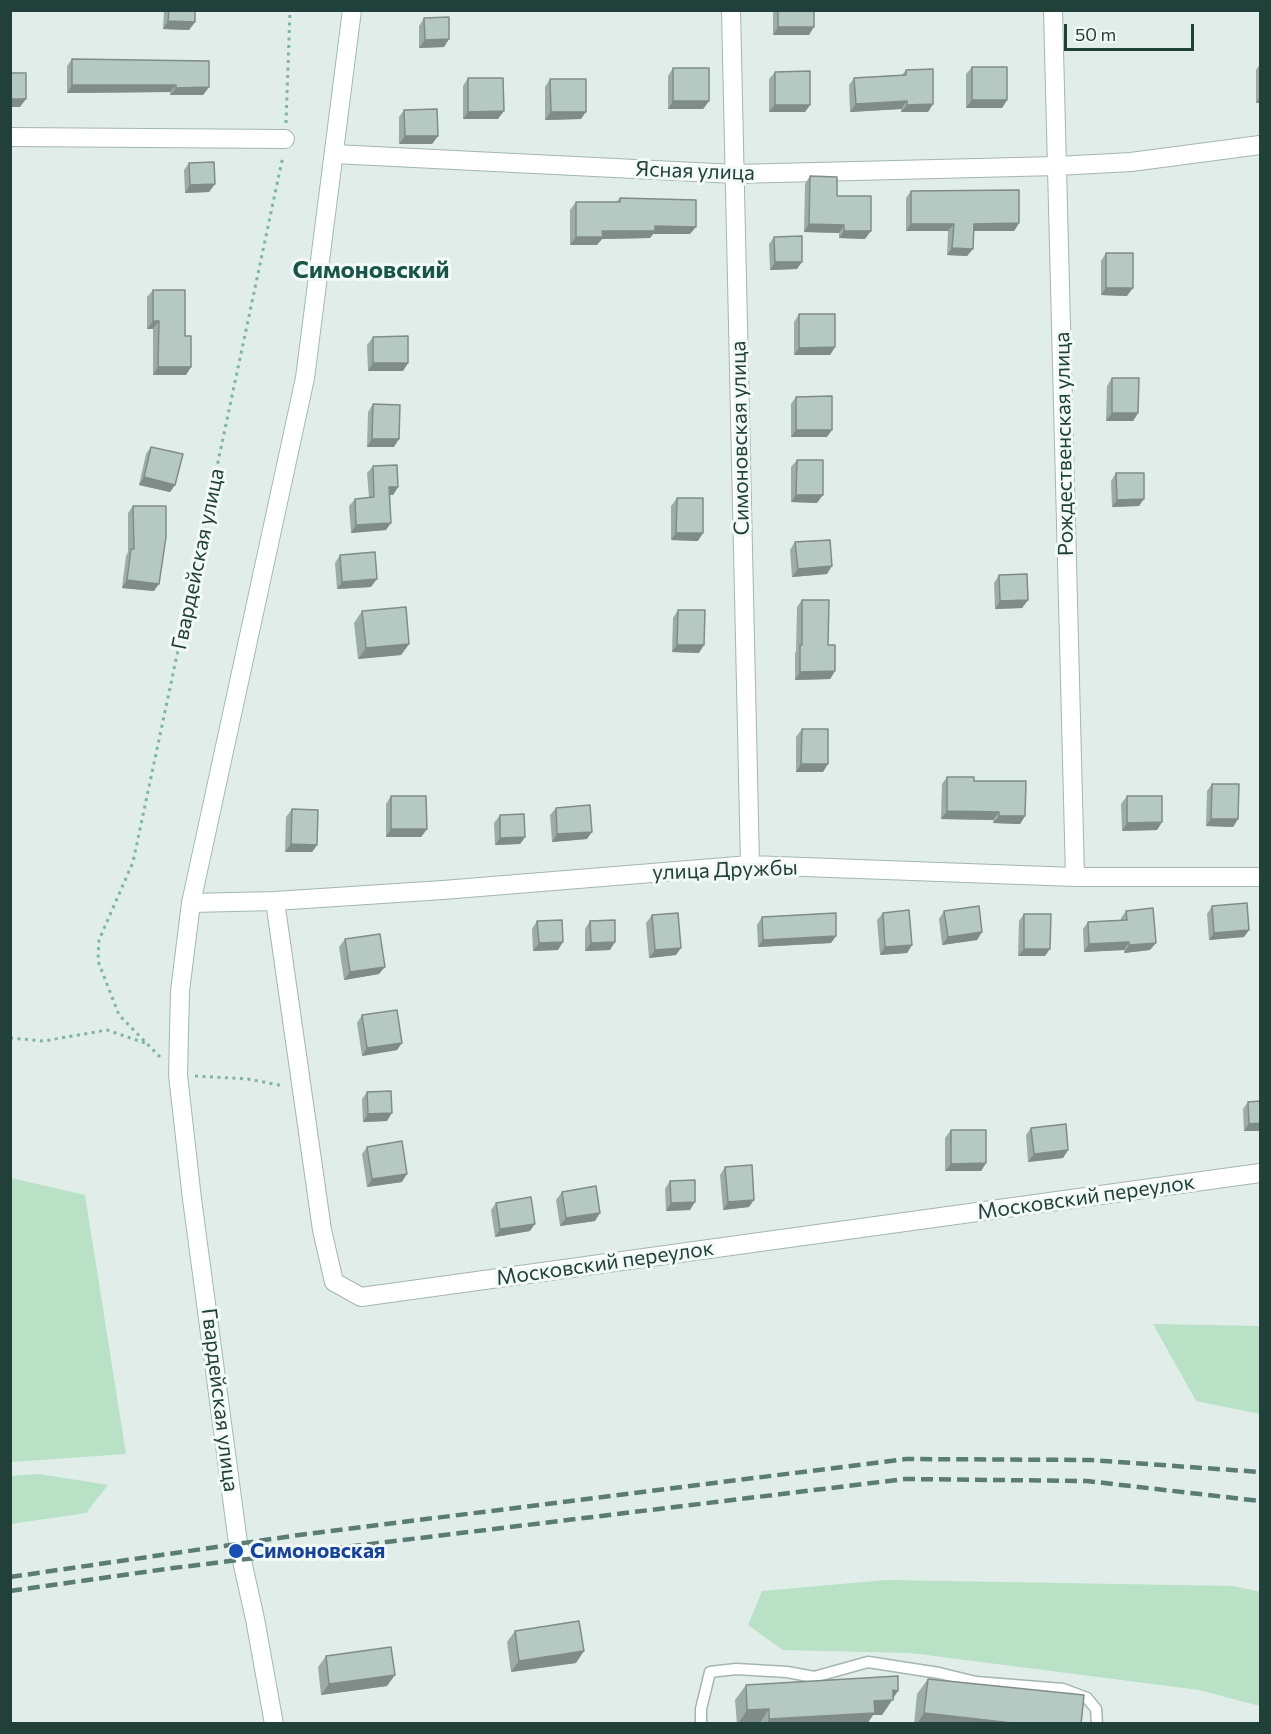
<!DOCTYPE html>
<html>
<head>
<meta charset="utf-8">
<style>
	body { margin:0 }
	#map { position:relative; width:1271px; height:1734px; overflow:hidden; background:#e1ede9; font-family:Commissioner,sans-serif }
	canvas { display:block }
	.frame { position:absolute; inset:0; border:12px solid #204039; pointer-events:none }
	.scale { position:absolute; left:1064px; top:24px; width:130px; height:27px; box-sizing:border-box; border:3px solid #204039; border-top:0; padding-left:8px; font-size:18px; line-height:21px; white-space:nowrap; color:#204039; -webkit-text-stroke:4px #f2f9f6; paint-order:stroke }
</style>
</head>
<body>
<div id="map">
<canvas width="1271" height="1734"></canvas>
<div class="frame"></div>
<div class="scale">50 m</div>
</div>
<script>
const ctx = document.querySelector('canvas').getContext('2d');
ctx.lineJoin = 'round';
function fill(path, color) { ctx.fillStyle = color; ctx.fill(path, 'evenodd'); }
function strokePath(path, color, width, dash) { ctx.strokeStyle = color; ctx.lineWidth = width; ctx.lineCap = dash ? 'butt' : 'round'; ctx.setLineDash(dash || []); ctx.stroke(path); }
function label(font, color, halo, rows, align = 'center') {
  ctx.font = font + ' Commissioner,sans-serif'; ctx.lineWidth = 6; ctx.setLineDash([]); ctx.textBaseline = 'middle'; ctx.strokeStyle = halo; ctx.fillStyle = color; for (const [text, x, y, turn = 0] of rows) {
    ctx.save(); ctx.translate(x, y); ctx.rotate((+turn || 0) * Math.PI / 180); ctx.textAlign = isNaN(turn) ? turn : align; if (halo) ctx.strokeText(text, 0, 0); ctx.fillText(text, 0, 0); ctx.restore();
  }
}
fill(new Path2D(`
	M11,1178l74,17 41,259 -115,8z
	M1153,1324l107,2v88l-64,-13z
	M39,1474l69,11 -22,28 -75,11v-48z
	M887,1580l346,6 27,6v114l-61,-16 -288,-37 -128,-3 -35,-25 14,-34z`), '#b8e1c5');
const lane = new Path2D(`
	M701,1724v-15l9,-37 26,-3 51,3 27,5 54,-15 71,11 37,9 87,7 24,9 9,11 1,15`);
const street = new Path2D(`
	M731,10l19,855
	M1053,10l22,867
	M10,137l275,2
	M334,154l401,20 322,-8 74,-4 129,-17
	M275,901l47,329 12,52 27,15 899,-124
	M191,903l84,-2 168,-11 307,-25 325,12h185`);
const secondary = new Path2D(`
	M274,1724l-19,-105 -17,-76 -46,-344 -14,-124 2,-84 11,-88 114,-525 47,-368`);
strokePath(lane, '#a3b6b1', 13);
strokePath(street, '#a3b6b1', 20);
strokePath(secondary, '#9ebab2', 20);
strokePath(new Path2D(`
	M286,123l4,-113
	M10,1038l34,3 63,-11 38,13
	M160,1057l-41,-42 -21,-54 1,-21 34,-78 150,-706
	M195,1076l53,3 36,7`), '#7eb4a6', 3, [3, 4.5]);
strokePath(lane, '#fff', 10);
strokePath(street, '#fff', 18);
strokePath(secondary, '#fff', 18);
strokePath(new Path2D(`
	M10,1577l289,-42 607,-76 184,1 170,12
	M10,1591l163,-23 732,-89 182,2 173,20`), '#5a7c74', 4.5, [12, 6]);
fill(new Path2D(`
	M164,10h31v12l-6,8 -26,-1z
	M773,10h41l-5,25h-36z
	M424,18l25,21 -5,8 -25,1v-22z
	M72,59l137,28 -6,8h-33v-3l-103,1v-27z
	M1260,64v39h-4v-33z
	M972,67l35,33 -5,8h-36v-34z
	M673,68l36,33 -6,8h-35v-33z
	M906,70l27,34 -5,8h-27v-3l-51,3 -1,-27 5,-7 48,-3z
	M775,72l35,33 -5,7h-36v-33z
	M468,78l30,41h-35v-33z
	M550,79l31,40 -36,1v-33z
	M404,110l34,26 -6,8h-33v-27z
	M189,163l26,21 -6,8 -24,1 -1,-23z
	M810,176l27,20 28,43 -26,-1v-5l-35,-1 1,-48z
	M911,191l108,32 -5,8h-41v18l-6,7 -20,-1 1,-24h-42v-33z
	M620,198l70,36h-37l-3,4 -48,1 -5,6h-27v-35l6,-8h40z
	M774,237l23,32 -27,1 -1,-26z
	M1106,253l21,43 -26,-1v-34z
	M153,290l38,77 -5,8h-33v-46h-6v-32z
	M799,314l36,33 -5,8h-36v-33z
	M373,337l35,26 -5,8h-35l-1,-26z
	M1112,378l26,35 -5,8h-27l1,-35z
	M796,397l31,40h-36v-33z
	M373,404l21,43h-27l1,-35z
	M151,447l24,38 -5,7 -31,-7 7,-31z
	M797,460l20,43 -26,-1v-35z
	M373,466l25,21 -5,8h-4l-3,35 -35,3 -2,-27 6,-7 14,-1 -2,-25z
	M1116,473l23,33 -27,1 -1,-26z
	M677,498l21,43 -27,-1v-34z
	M133,506l21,85 -32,-3 4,-32 2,-4v-39z
	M795,542l32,32 -35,3 -2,-27z
	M340,555l31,32 -34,2 -2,-26z
	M999,575l29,25 -6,8 -27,1 -1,-26z
	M802,600l26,45 7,26 -5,8 -35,1v-27l1,-2 1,-44z
	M678,610l21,43 -27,-1 1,-34z
	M362,611l47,33 -8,11 -43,4 -4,-36z
	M802,729l21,43h-27v-35z
	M947,777l27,4 51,35 -5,8 -27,-1v-3l-52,-1 1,-35z
	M1212,784l26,35 -5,8 -27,-1 1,-35z
	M391,796l36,33 -6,8h-35v-33z
	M1127,796l35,26 -5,8 -35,1 -1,-27z
	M556,808l31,31 -35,3 -2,-27z
	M292,809l25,36 -5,7h-27l1,-35z
	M500,815l25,22 -5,7 -25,1 -1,-22z
	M1212,906l37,24 -5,7 -35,3 -2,-26z
	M944,911l38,21 -5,8 -35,5 -3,-26z
	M1126,911l24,39 -26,3v-3l-40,2 -1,-23 5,-7 33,-2v-2z
	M883,913l29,32 -5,8 -27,2 -3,-35z
	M1024,914l21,42h-27l1,-35z
	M652,915l24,40 -27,3 -3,-35z
	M762,917l74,19 -5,7 -73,4 -1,-22z
	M537,921l21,29 -25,1 -1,-22z
	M590,921l20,29 -25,1v-22z
	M345,939l34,35 -35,6 -5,-33z
	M362,1015l35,35 -35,6 -5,-33z
	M367,1092l20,29 -24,1 -1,-23z
	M1248,1102l12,29h-16l-1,-22z
	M1031,1128l37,22 -5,8 -35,4 -2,-27z
	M951,1130l35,33 -5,8h-36v-33z
	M367,1147l35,35 -35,5 -5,-33z
	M725,1167l24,40 -26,3 -3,-35z
	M670,1181l20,29 -24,1 -1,-22z
	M562,1192l33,29 -35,5 -4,-26z
	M496,1203l34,28 -35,6 -4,-27z
	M515,1631l61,32 -65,9 -4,-30z
	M326,1656l61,30 -66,9 -3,-28z
	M928,1679l153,45h-167l3,-30z
	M746,1685l147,14 -11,16h-9l-6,9h-130l-2,-24z`), '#9daca7');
fill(new Path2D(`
	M168,21l27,1 -6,8 -26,-1z
	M778,27h36l-5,8h-36z
	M449,39l-5,8 -25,1 6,-8z
	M72,85h104l-6,7 -103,1z
	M209,87l-6,8h-33l6,-7z
	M1260,97v6h-4z
	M10,99h16l-6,8h-10z
	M972,100h35l-5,8h-36z
	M673,101h36l-6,8h-35z
	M907,101l-6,8 -51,3 6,-8z
	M933,104l-5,8h-27l6,-7z
	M775,105h35l-5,7h-36z
	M504,111l-6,8h-35l5,-7z
	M551,112h35l-5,7 -36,1z
	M405,136h33l-6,8h-33z
	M215,184l-6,8 -24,1 5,-8z
	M1019,223l-5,8h-46l6,-7z
	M809,224l35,1 -5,8 -35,-1z
	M911,224h43l-6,7h-42z
	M655,226l41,1 -6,7h-37l-3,4 -48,1 -5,6h-27l6,-8 26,-6z
	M844,231h27l-6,8 -26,-1z
	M952,248l21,1 -6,7 -20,-1z
	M775,262h27l-5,7 -27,1z
	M1106,288h27l-6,8 -26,-1z
	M153,321h6l-6,8h-6z
	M835,347l-5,8h-36l5,-7z
	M373,363h35l-5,8h-35z
	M158,367h33l-5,8h-33z
	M1112,413h26l-5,8h-27z
	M796,430h36l-5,7h-36z
	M372,439h27l-5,8h-27z
	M144,477l31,8 -5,7 -31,-7z
	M389,487h9l-5,8h-10z
	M796,495h27l-6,8 -26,-1z
	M1144,499l-5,7 -27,1 5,-7z
	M391,523l-5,7 -35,3 5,-8z
	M676,533h27l-5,8 -27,-1z
	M832,566l-5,8 -35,3 6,-8z
	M377,579l-6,8 -34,2 5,-7z
	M127,580l32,4 -5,7 -32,-3z
	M1028,600l-6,8 -27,1 5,-8z
	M409,644l-8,11 -43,4 8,-11z
	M677,645h27l-5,8 -27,-1z
	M835,671l-5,8 -35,1 5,-8z
	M801,764h27l-5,8h-27z
	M947,811l52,1 -6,8 -52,-1z
	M999,816h26l-5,8 -27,-1z
	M1211,819h27l-5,8 -27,-1z
	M1162,822l-5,8 -35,1 5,-8z
	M391,829h36l-6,8h-35z
	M592,832l-5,7 -35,3 5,-8z
	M525,837l-5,7 -25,1 5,-7z
	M291,844l26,1 -5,7h-27z
	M1249,930l-5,7 -35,3 5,-7z
	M982,932l-5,8 -35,5 6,-8z
	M836,936l-5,7 -73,4 5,-7z
	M563,942l-5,8 -25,1 6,-8z
	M615,942l-5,8 -25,1 6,-8z
	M1129,942l-5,8 -40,2 5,-8z
	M1156,943l-6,7 -26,3 5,-8z
	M912,945l-5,8 -27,2 5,-8z
	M681,948l-5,7 -27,3 6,-8z
	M1024,949h26l-5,7h-27z
	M385,967l-6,7 -35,6 6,-8z
	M402,1043l-5,7 -35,6 5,-8z
	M392,1113l-5,8 -24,1 5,-8z
	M1260,1123v8h-16l5,-7z
	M1068,1150l-5,8 -35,4 6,-8z
	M986,1163l-5,8h-36l6,-7z
	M407,1174l-5,8 -35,5 5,-8z
	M754,1200l-5,7 -26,3 5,-8z
	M695,1202l-5,8 -24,1 5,-8z
	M600,1213l-5,8 -35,5 6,-8z
	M535,1224l-5,7 -35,6 5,-8z
	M584,1651l-8,12 -65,9 8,-11z
	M395,1675l-8,11 -66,9 8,-11z
	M893,1690l5,1 -16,24h-9l-6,9h-100l2,-5 105,-18z
	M769,1709l-10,15h-21l9,-14z
	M924,1713l97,11h-104z`), '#7f8c88');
const building = new Path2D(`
	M169,10h26v12l-27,-1z
	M778,10h36v17h-36z
	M449,17v22l-24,1 -1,-22z
	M72,59l137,2v26l-33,1v-3h-104z
	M972,67h35v33h-35z
	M673,68h36v33h-36z
	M933,69v35l-26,1v-4l-51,3 -2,-26 52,-3v-5z
	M810,71v34h-35v-33z
	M10,73h16v26h-16z
	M468,78h35l1,33 -36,1z
	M550,79h36v33h-35z
	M437,109l1,27h-33l-1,-26z
	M214,162l1,22 -25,1 -1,-22z
	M810,176l27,1v19h34v35h-27v-6l-35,-1z
	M1019,190v33l-45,1 -1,25 -21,-1 2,-24h-43v-33z
	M620,198l76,2v27l-41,-1v5h-53l1,6h-27v-35h44z
	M802,236v26h-27l-1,-25z
	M1106,253h27v35h-27z
	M153,290h32v46h6v31h-33l1,-46h-6z
	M799,314h36v33l-36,1z
	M408,336v27h-35v-26z
	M1112,378h27l-1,35h-26z
	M832,396v34h-36v-33z
	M373,404l27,1 -1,34h-27z
	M151,447l32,7 -8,31 -31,-8z
	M797,460h26v35h-27z
	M397,465l1,22h-9l2,36 -35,2 -1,-26 19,-2 -1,-31z
	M1116,473h28v26l-27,1z
	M677,498h26v35h-27z
	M133,506h33v31l-7,47 -32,-4 4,-31h3z
	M830,540l2,26 -34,3 -3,-27z
	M375,552l2,27 -35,3 -2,-27z
	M1027,574l1,26 -28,1 -1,-26z
	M802,600h27l-1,45h7v26l-35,1v-27h2z
	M406,607l3,37 -43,4 -4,-37z
	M678,610h27l-1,35h-27z
	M802,729h26v35h-27z
	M947,777h27v4h52l-1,35h-26v-4l-52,-1z
	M1212,784h27l-1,35h-27z
	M391,796h35l1,33h-36z
	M1127,796h35v26l-35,1z
	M590,805l2,27 -35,2 -1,-26z
	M292,809l26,1 -1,35 -26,-1z
	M524,814l1,23 -25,1v-23z
	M1247,903l2,27 -35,3 -2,-27z
	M979,906l3,26 -34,5 -4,-26z
	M1153,908l3,35 -27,2v-3l-40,2 -1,-22 39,-2 -1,-9z
	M909,910l3,35 -27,2 -2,-34z
	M678,913l3,35 -26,2 -3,-35z
	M836,913v23l-73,4 -1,-23z
	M1024,914h27l-1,35h-26z
	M562,920l1,22 -24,1 -2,-22z
	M615,920v22l-24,1 -1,-22z
	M380,934l5,33 -35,5 -5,-33z
	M397,1010l5,33 -35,5 -5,-33z
	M391,1091l1,22 -24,1 -1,-22z
	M1260,1101v22l-11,1 -1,-22z
	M1066,1124l2,26 -34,4 -3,-26z
	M951,1130h35v33l-35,1z
	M402,1141l5,33 -35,5 -5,-32z
	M752,1165l2,35 -26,2 -3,-35z
	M695,1180v22l-24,1 -1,-22z
	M596,1186l4,27 -34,5 -4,-26z
	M531,1197l4,27 -35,5 -4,-26z
	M579,1621l5,30 -65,10 -4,-30z
	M391,1647l4,28 -66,9 -3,-28z
	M898,1676v15l-5,-1v10l-19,1 1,12 -106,6v-10l-22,1 -1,-25z
	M928,1679l156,16 -3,29h-60l-97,-11z`);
fill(building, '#b6c8c2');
strokePath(building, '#7f8c88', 1.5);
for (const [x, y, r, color] of [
	[236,1551,8,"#1a4fb4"]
]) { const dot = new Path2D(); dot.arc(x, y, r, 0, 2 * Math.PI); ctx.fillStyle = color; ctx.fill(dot); strokePath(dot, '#f2f9f6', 2); }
label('21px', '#204039', '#f2f9f6', [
	["Ясная улица",695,171,2],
	["Симоновская улица",740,438,-91],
	["Рождественская улица",1064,444,-91],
	["Гвардейская улица",198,559,-78],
	["улица Дружбы",725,870,-2],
	["Московский переулок",1086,1197,-8],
	["Московский переулок",605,1263,-8],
	["Гвардейская улица",220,1400,83]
]);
label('bold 21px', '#164399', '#f2f9f6', [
	["Симоновская",250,1551]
], 'left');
label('bold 24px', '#195449', '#f2f9f6', [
	["Симоновский",371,270]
]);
</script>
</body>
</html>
